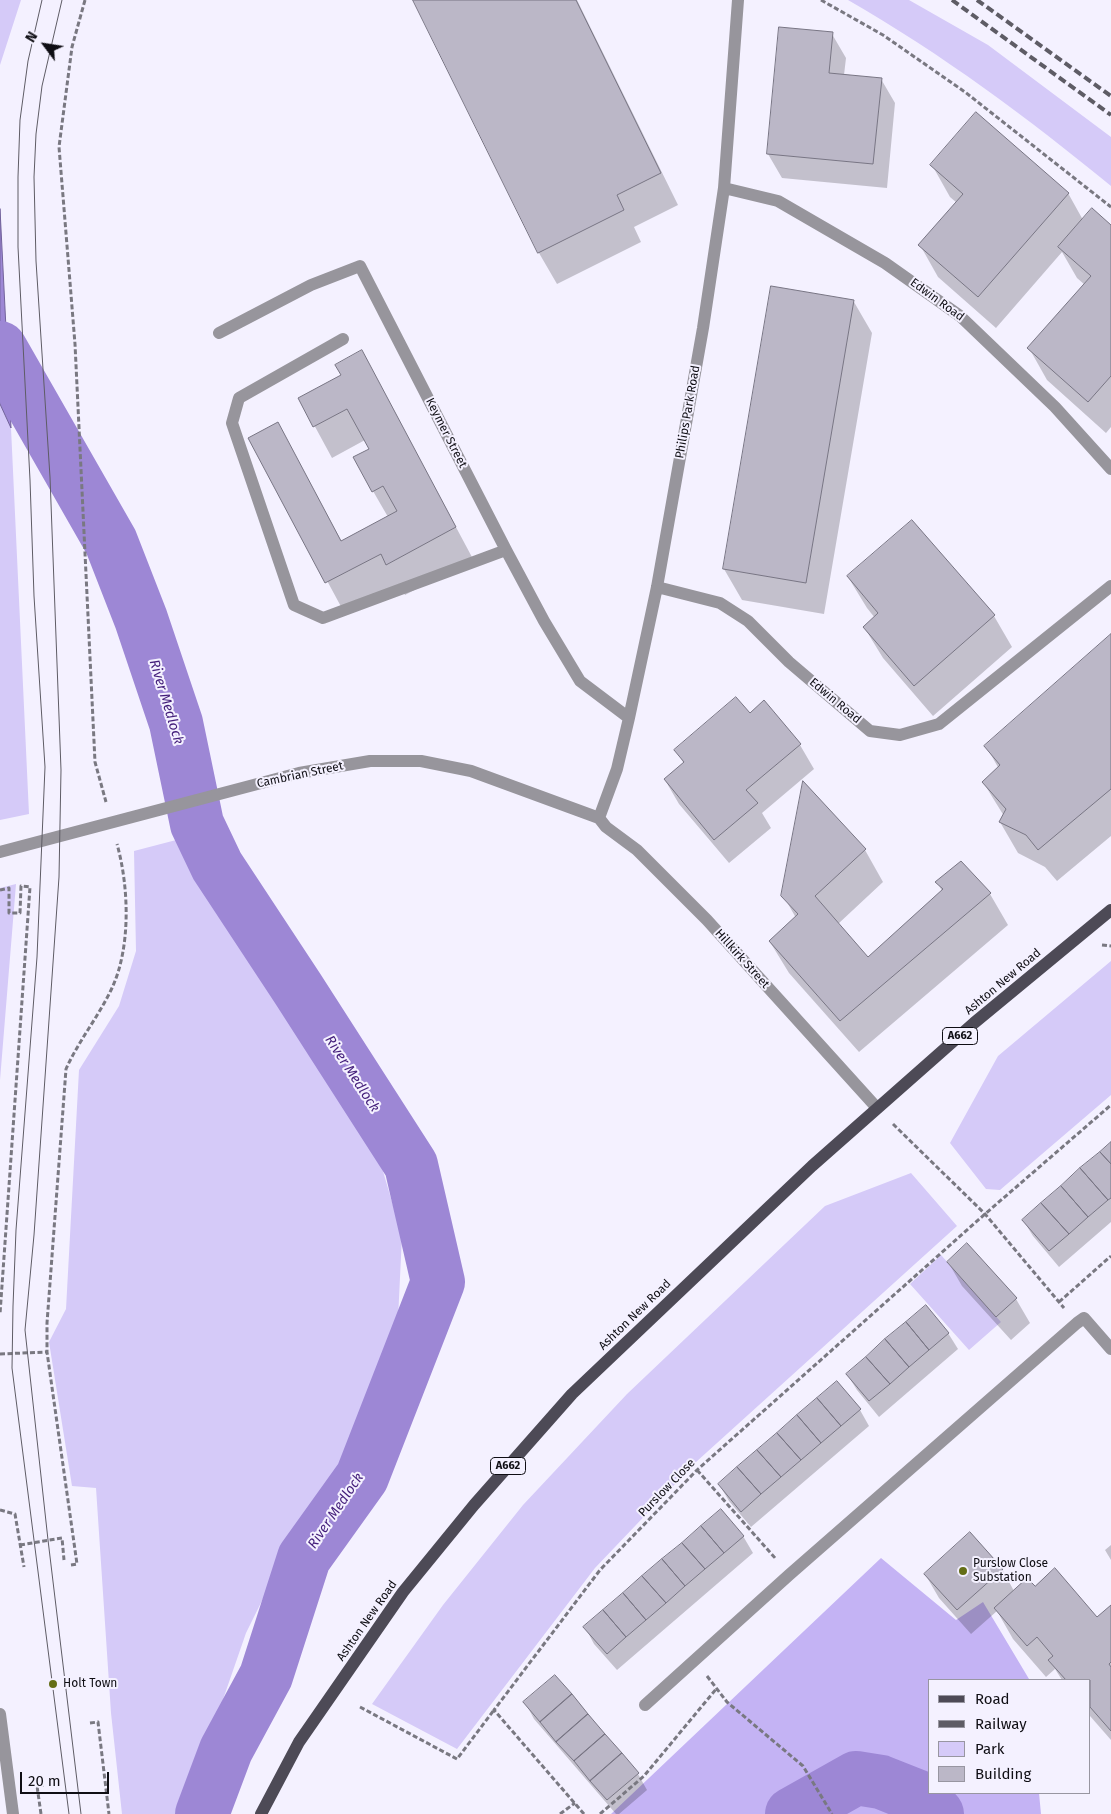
<!DOCTYPE html>
<html>
<head>
<meta charset="utf-8">
<style>
	body { margin:0 }
	#map { position:relative; width:1111px; height:1814px; overflow:hidden; background:#f4f1ff; font-family:"Fira Sans",sans-serif }
	canvas { display:block }
	.legend { position:absolute; left:928px; top:1679px; width:162px; height:115px; box-sizing:border-box; background:#f4f1ff; border:1px solid #9896a1; margin:0; padding:6px 9px; list-style:none; font-size:15px; color:#0f0e14 }
	.legend li { display:flex; align-items:center; gap:10px; height:25px }
	.legend b { width:25px; border:1px solid #9896a1 }
	.north { position:absolute; left:20px; top:20px; width:50px; height:50px; -webkit-text-stroke:4px #f4f1ff; paint-order:stroke; rotate:301deg; font-size:14px; font-weight:700; line-height:20px; text-align:center; color:#0f0e14 }
	.north::after { content:''; display:block; margin:auto; width:18px; height:22px; background:#0f0e14; clip-path:polygon(50% 0,100% 100%,50% 72%,0 100%) }
	.scale { position:absolute; left:20px; top:1772px; width:89px; height:22px; box-sizing:border-box; border:2px solid #0f0e14; border-top:0; padding-left:6px; font-size:15px; line-height:18px; white-space:nowrap; color:#0f0e14; -webkit-text-stroke:4px #f4f1ff; paint-order:stroke }
</style>
</head>
<body>
<div id="map">
<canvas width="1111" height="1814"></canvas>
<ul class="legend">
<li><b style="height:6px;background:#4d4a56"></b>Road</li>
<li><b style="height:6px;background:#5e5c65"></b>Railway</li>
<li><b style="height:14px;background:#d5caf8"></b>Park</li>
<li><b style="height:14px;background:#bbb7c7"></b>Building</li>
</ul>
<div class="north">N</div>
<div class="scale">20 m</div>
</div>
<script>
const ctx = document.querySelector('canvas').getContext('2d');
ctx.lineJoin = 'round';
function fill(path, color) { ctx.fillStyle = color; ctx.fill(path, 'evenodd'); }
function strokePath(path, color, width, dash) { ctx.strokeStyle = color; ctx.lineWidth = width; ctx.lineCap = dash ? 'butt' : 'round'; ctx.setLineDash(dash || []); ctx.stroke(path); }
function label(font, color, halo, rows, align = 'center') {
  ctx.font = font + ' "Fira Sans",sans-serif'; ctx.lineWidth = 4; ctx.setLineDash([]); ctx.textBaseline = 'middle'; ctx.strokeStyle = halo; ctx.fillStyle = color; for (const [text, x, y, turn = 0] of rows) {
    ctx.save(); ctx.translate(x, y); ctx.rotate((+turn || 0) * Math.PI / 180); ctx.textAlign = isNaN(turn) ? turn : align; if (halo) ctx.strokeText(text, 0, 0); ctx.fillText(text, 0, 0); ctx.restore();
  }
}
fill(new Path2D(`
	M0,0h21l-21,65z
	M848,0h61l79,45 123,92v49c-83,-68 -169,-132 -263,-186z
	M0,404l11,24 18,386 -29,6z
	M180,839l33,64 162,241 27,92 -4,83 -21,62 -45,98 -38,57 -48,97 -26,75 -45,106h-53l-11,-101 -15,-225 -24,-2 -23,-144 17,-33 13,-239 40,-64 17,-55 -2,-100z
	M16,884l-16,196v-192z
	M1111,961v134l-111,95 -14,-1 -36,-46 48,-87z
	M911,1173l46,53 -261,236 -101,106 -138,181 -85,-45 71,-99 80,-100 104,-111 198,-188z
	M941,1255l60,67 -32,28 -59,-66z`), '#d5caf8');
fill(new Path2D(`
	M881,1558l75,62 27,-18 46,77 -99,1v113h109l2,21h-430z`), '#c4b3f4');
const water = new Path2D(`
	M0,209l11,219 -11,-24z`);
fill(water, '#9d87d5');
strokePath(water, '#72639b', 1);
fill(new Path2D(`
	M415,0h162l101,205 -44,22 7,15 -84,42 -18,-31z
	M832,34l14,24 -2,17 37,4 14,24 -8,85 -105,-10 -14,-24z
	M932,165l136,28 15,27 28,7v200l-5,6 -59,-53 -18,-32 56,-63 -8,-7 -15,-26 -66,76 -58,-51 -18,-32 37,-42 -7,-6z
	M854,302l18,31 -48,281 -82,-14 -18,-31z
	M379,383l94,176 -68,36 -6,-10 -54,29 -95,-176 28,-14 64,118 46,-25 -15,-26 -3,-42 -5,-9 -33,18 -32,-59z
	M848,577l146,39 18,31 -79,69 -50,-58 -19,-31 11,-9 -8,-10z
	M1111,636v200l-54,45 -12,-14 -27,-14 -18,-31 4,-6 -21,-34 16,-13 -13,-23z
	M750,714l50,31 14,24 -52,44 9,15 -42,35 -50,-59 -14,-24 19,-16 -8,-14z
	M804,784l61,66 18,32 -45,42 30,34 74,-67 -5,-9 53,12 18,31 -149,127 -70,-79 -19,-31 26,-24 -13,-23z
	M1111,1144v78l-52,45 -26,-31 -10,-16z
	M967,1244l49,55 14,24 -19,17 -49,-54 -14,-24z
	M948,1333l10,16 -79,68 -22,-27 -10,-16z
	M860,1410l9,16 -118,101 -22,-26 -10,-17z
	M743,1536l10,17 -136,117 -23,-26 -9,-17z
	M1111,1545v15l-6,-10z
	M1002,1569l12,22 21,-3 62,30 14,-12v134l-21,-24v-36h-28l-7,-11 -9,8 -33,-38 -16,-28 -26,23 -32,-36 -14,-24z
	M554,1676l84,98 9,16 -28,24h-3l-82,-95 -9,-17z`), '#0003');
strokePath(new Path2D(`
	M0,348l111,194 30,77 35,104 21,101 20,42 81,123 113,176 27,117 -76,195 -58,81 -38,118 -40,74 -24,64
	M792,1814l64,-36 25,4 38,15 18,17`), '#9d87d5', 54);
const building = new Path2D(`
	M413,0h163l85,173 -44,22 7,15 -86,43z
	M779,27l54,5 -4,41 53,5 -9,86 -106,-10z
	M976,112l93,81 -91,104 -60,-52 45,-51 -33,-29z
	M1092,208l19,17v151l-23,26 -61,-54 64,-72 -33,-29z
	M771,286l83,14 -48,283 -83,-14z
	M362,350l94,177 -70,38 -5,-11 -56,29 -77,-145 30,-16 63,119 56,-30 -14,-25 -11,6 -19,-35 16,-8 -22,-40 -34,18 -15,-29 43,-23 -6,-10z
	M912,520l83,95 -81,71 -51,-59 15,-14 -31,-37z
	M1111,634v155l-73,61 -12,-15 -27,-13 7,-13 -24,-27 18,-17 -16,-19z
	M736,697l14,16 14,-13 37,44 -55,46 12,13 -44,37 -50,-61 20,-17 -10,-12z
	M803,781l63,68 -51,47 53,61 75,-68 -8,-7 26,-21 30,32 -151,128 -71,-80 29,-27 -17,-18z
	M1111,1142v22l-11,-12z
	M1100,1152l11,12v34l-3,2 -28,-32z
	M1080,1168l28,32 -20,17 -27,-31z
	M1061,1186l27,31 -19,17 -28,-31z
	M1041,1203l28,31 -20,17 -27,-31z
	M967,1243l50,55 -21,19 -49,-55z
	M926,1305l23,28 -20,17 -23,-28z
	M906,1322l23,28 -20,17 -24,-28z
	M885,1339l24,28 -19,17 -24,-27z
	M866,1357l24,27 -21,17 -23,-27z
	M837,1381l24,28 -20,17 -24,-28z
	M817,1398l24,28 -20,17 -24,-28z
	M797,1415l24,28 -20,17 -24,-27z
	M777,1433l24,27 -20,17 -24,-27z
	M757,1450l24,27 -20,17 -24,-27z
	M737,1467l24,27 -20,18 -23,-28z
	M721,1509l23,27 -20,17 -23,-27z
	M701,1526l23,27 -19,16 -23,-26z
	M970,1532l33,37 -46,41 -33,-36z
	M682,1543l23,26 -20,17 -23,-27z
	M662,1559l23,27 -19,17 -24,-27z
	M1055,1568l42,49 14,-12v57l-2,2 2,3v64l-21,-24v-27h-24l-18,-20 5,-4 -16,-19 -10,9 -33,-38 33,-30 8,8z
	M642,1576l24,27 -20,17 -23,-27z
	M623,1593l23,27 -20,17 -23,-27z
	M603,1610l23,27 -19,17 -24,-27z
	M555,1675l17,19 -32,28 -17,-20z
	M572,1694l16,20 -32,28 -16,-20z
	M588,1714l17,20 -31,27 -18,-19z
	M605,1734l17,19 -32,28 -16,-20z
	M622,1753l17,20 -32,27 -17,-19z`);
fill(building, '#bbb7c7');
strokePath(building, '#787584', 1);
strokePath(new Path2D(`
	M85,0l-13,47 -13,100 16,197 20,418 11,40
	M821,0l62,35 82,57 146,115
	M0,890l9,-2v25h11l1,-27 9,1 -30,427
	M1102,945l9,1
	M893,1124l92,90 79,94
	M1059,1302l52,-46
	M0,1354l47,-2
	M697,1470l79,89
	M0,1510l15,4 9,53
	M20,1545l42,-7 2,22
	M71,1565l6,-1 -30,-212v-29l19,-254c13,-29 33,-53 46,-81 19,-41 17,-101 5,-144
	M707,1676l20,26 76,64 29,48
	M360,1707l97,52 37,-49
	M90,1723l8,-1 11,92
	M41,1814l-4,-28 7,-1
	M560,1814l15,-11
	M584,1814l-90,-104 106,-140 97,-100 288,-256 126,-109
	M600,1814l44,-38 73,-88`), '#797881', 3, [5, 2.5]);
strokePath(new Path2D(`
	M724,188l54,13 107,62 75,53 95,91 56,62
	M219,333l92,-48 49,-19 146,284 38,71 36,60 49,37
	M343,339l-104,59 -7,25 62,182 29,13 183,-68
	M657,587l63,16 28,18 41,41 81,69 30,4 39,-11 172,-138
	M599,818l18,-49 12,-51 28,-131 46,-259 21,-140 14,-188
	M599,818l7,9 31,23 70,70 170,188
	M0,852l299,-79 71,-12h51l50,10 128,47
	M645,1705l144,-130 288,-252 7,-5 27,31
	M0,1714l13,100`), '#97959c', 12);
strokePath(new Path2D(`
	M261,1814l38,-72 104,-150 71,-87 98,-111 240,-228 162,-143 137,-113`), '#4d4a56', 12);
strokePath(new Path2D(`
	M42,0l-14,61 -8,59 -2,57v70l12,233 4,116 11,171 -8,190 -21,273 -3,76 -1,62 57,446
	M62,0l-20,86 -6,48 -2,43 2,84 14,216 11,293 -2,107 -25,358 -9,95 23,210 33,274`), '#5e5c65', 1);
strokePath(new Path2D(`
	M952,0l159,115
	M977,0l134,96`), '#5e5c65', 4, [8, 4]);
for (const [x, y, r, color] of [
	[963,1571,5,"#646e16"],
	[53,1684,5,"#646e16"]
]) { const dot = new Path2D(); dot.arc(x, y, r, 0, 2 * Math.PI); ctx.fillStyle = color; ctx.fill(dot); strokePath(dot, '#f4f1ff', 2); }
for (const [x, y, w] of [
	[960,1036,35],
	[508,1466,35]
]) { const box = new Path2D(); box.roundRect(x - w / 2, y - 8.5, w, 17, 4); ctx.fillStyle = '#f4f1ff'; ctx.fill(box); strokePath(box, '#0f0e14', 1); }
label('bold 11px', '#0f0e14', null, [
	["A662",960,1036],
	["A662",508,1466]
]);
label('12px', '#0f0e14', '#f4f1ff', [
	["Edwin Road",937,300,36],
	["Philips Park Road",688,412,-80],
	["Keymer Street",446,433,63],
	["Edwin Road",835,701,40],
	["Cambrian Street",300,775,-12],
	["Hillkirk Street",742,959,48],
	["Ashton New Road",1003,982,-40],
	["Ashton New Road",635,1315,-44],
	["Purslow Close",667,1488,-46],
	["Ashton New Road",367,1621,-55]
]);
label('12px', '#0f0e14', '#f4f1ff', [
	["Purslow Close",973,1564],
	["Substation",973,1578],
	["Holt Town",63,1684]
], 'left');
label('italic 14px', '#431e7a', '#f4f1ff', [
	["River Medlock",166,702,73],
	["River Medlock",352,1074,57],
	["River Medlock",336,1511,-56]
]);
</script>
</body>
</html>
